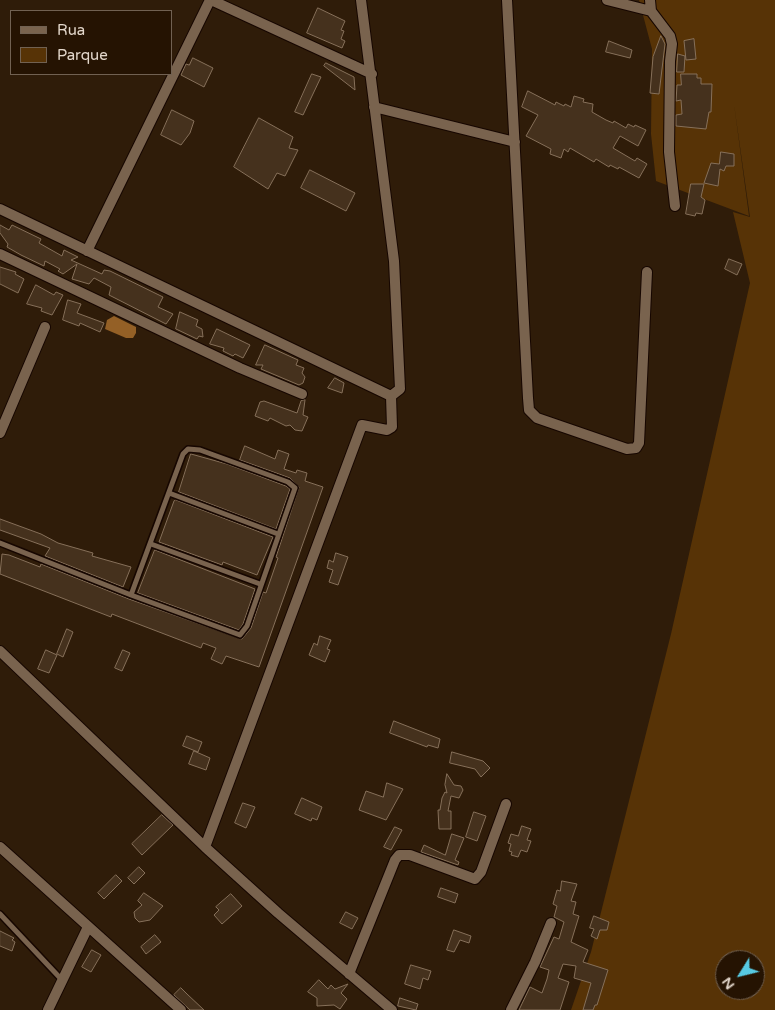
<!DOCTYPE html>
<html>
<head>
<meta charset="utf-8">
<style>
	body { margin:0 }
	#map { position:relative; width:775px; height:1010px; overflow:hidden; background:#2f1c09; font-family:"Varela Round",sans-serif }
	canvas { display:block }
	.legend { position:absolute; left:10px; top:10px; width:162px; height:65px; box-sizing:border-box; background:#251302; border:1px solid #716152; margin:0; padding:6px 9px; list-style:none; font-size:15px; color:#e3d7cb }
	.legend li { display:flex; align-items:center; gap:10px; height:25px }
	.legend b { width:25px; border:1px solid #716152 }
	.north { position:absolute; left:715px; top:950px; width:50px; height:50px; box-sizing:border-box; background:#251302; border:1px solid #716152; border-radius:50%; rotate:234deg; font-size:14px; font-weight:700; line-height:20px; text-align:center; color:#e3d7cb }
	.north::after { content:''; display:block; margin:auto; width:18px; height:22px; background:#57c9e2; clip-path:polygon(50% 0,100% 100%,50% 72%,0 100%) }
</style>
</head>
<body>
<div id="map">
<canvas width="775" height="1010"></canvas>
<ul class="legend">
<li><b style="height:6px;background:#79634e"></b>Rua</li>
<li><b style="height:14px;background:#573306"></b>Parque</li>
</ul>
<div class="north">N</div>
</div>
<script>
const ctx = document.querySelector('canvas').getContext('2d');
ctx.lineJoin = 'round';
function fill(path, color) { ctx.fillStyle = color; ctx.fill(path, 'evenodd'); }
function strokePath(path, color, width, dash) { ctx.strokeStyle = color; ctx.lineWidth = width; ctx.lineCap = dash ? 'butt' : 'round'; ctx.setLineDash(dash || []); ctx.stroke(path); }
fill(new Path2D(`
	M639,0h136v1010h-204l20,-58 80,-318 79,-351 -17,-71 17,5 -16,-113 15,112 -93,-35 -5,-47 1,-85zM725,960h30v30h-30z`), '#573306');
fill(new Path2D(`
	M114,316l22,11v6l-3,5h-7l-21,-9 2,-9z`), '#946026');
const building = new Path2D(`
	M318,8l27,13 -4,9 3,1 -3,8 4,2 -3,7 -35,-15z
	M661,36l4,8 -6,50 -9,-1 3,-36z
	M694,39l2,20 -10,1 -2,-19z
	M609,41l23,9 -2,8 -24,-6z
	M678,54l7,2 -1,16h-7z
	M193,58l20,10 -9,19 -23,-12 5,-11 3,1z
	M326,63l28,14 1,13 -31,-24z
	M312,74l9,3 -18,38 -8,-3z
	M681,74h16v4h4v6h11l-1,28h-2l-3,17 -30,-3v-11l6,-1 -1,-14 -5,1 1,-16h4z
	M528,91l27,14 1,-3 8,4 1,-2 6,3 3,-11 10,3 -1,3 10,2 -1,8 14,8 7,3 1,-2 12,7 2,-4 6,3 1,-2 11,5 -8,16 -18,-10 -7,12 22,13 2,-3 10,6 -8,14 -20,-11 -1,2 -8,-4 -1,2 -13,-8 -2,3 -24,-14 -2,4 -4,-3 -3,9 -11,-4 1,-5 -25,-13 12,-21 -16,-8z
	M172,110l22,11 -4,12 -9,12 -20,-10z
	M259,118l34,19 -4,11 9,2 -13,26 -8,-3 -9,16 -34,-22z
	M721,152l13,2v12h-8l-2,5 -4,-2 -2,17 -14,-3 7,-20 8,1z
	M310,170l45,23 -9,18 -45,-23z
	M691,184h13l-3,13 4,3 -3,14 -6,-1 -1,3 -9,-2z
	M0,225l9,5 3,-5 29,14 -2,4 23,13 2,-6 14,7 -7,3 31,14 2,-4 6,1 53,26 -5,10 15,7 -7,10 -57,-29 2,-8 -17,-9 -5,6 -17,-5 5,-15 -14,10 -5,-3 2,-2 -15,-8 -1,5 -23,-11 -14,-8 1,-3 -8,-11z
	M729,259l13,5 -5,11 -12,-6z
	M0,267l16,5 -1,2 9,5 -6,14 -18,-9z
	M36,285l18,10 2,-3 7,3 -11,20 -11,-4 1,-3 -15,-4z
	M68,300l13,4 -4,9 27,10 -4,9 -20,-9 -1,3 -16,-6z
	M180,312l18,8 -2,6 6,3 1,8 -4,-1 -2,3 -21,-10z
	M217,329l33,16 -7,13 -8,-4 -2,2 -10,-5 1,-3 -14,-4z
	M265,345l33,15 -2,5 8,3 -2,5 3,4 -2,6 -4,2 -38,-16 2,-4h-7z
	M335,378l9,5 -2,10 -14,-5z
	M305,400l-2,15 5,2 -6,14 -7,-1 -5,-5 -4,1 -16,-8 -2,3 -13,-5 5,-14 4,-1 33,12 4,-12z
	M245,446l30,13 3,-9 11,4 -5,15 12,4 1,-3 10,3 -2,8 18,6 -64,180 -33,-11 -4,8 -11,-5 5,-11 -13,-5 -2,5 -89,-34 -1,3 -111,-43 2,-20 7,1 31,12 1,-3 88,35 113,40 9,-11 12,-36 3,1 12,-35 -2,-1 23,-70 -9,-9 -50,-18z
	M191,454l36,10 59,22 4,3 -14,40 -97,-37z
	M176,500l97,37 -16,38 -34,-13 -1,3 -63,-23 15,-41z
	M0,519l41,15 17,9 35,10 -1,3 39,11 -8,20 -78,-31 5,-8 -50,-18z
	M155,550l100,39 -12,35 -4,6 -101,-37z
	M336,553l12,4 -10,28 -9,-3 4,-12 -6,-2 2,-8 4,2z
	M67,629l6,3 -10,25 -6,-3z
	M320,636l11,4 -4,9 3,1 -5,12 -16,-7 5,-12 3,2z
	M46,650l11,5 -8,18 -11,-4z
	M123,650l7,3 -8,18 -7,-3z
	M394,721l46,18 -2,9 -10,-3 -1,2 -37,-14z
	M187,736l15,6 -4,10 -15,-6z
	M194,751l16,7 -4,12 -17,-6z
	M452,752l31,9 7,7 -9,9 -6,-8 -25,-6z
	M447,774l7,11 7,1 2,4 -4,8 -8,-2 -3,15h3v18h-12l-1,-19h2l2,-12 3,-6 2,1 -2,-8z
	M387,783l16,6 -17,31 -27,-10 7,-19 17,6z
	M302,798l20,9 -5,13 -5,-2 -1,3 -16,-7z
	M243,803l12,4 -9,21 -11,-5z
	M474,812l12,4 -9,25 -11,-4z
	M162,815l11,10 -31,30 -10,-11z
	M522,826l9,3 -4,11 4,1 -4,11 -6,-2 -3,7 -7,-2 1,-3 -3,-1 2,-7 -3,-1 3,-9 7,2z
	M395,827l7,3 -11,20 -7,-3z
	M452,834l12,4 -9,22 4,2 -1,3 -37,-13 3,-7 21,10z
	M139,867l6,6 -11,11 -6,-6z
	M116,875l6,6 -18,18 -6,-6z
	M562,881l15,3 -6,17 5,1 -3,12 6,2 -8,26 17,8 -5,12 25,8 -11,35h-2l-2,5h-10l8,-27 -17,-5 2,-12 -13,-2 -5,14 11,4 -9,28h-41l11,-23 12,6 5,-14 2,-9 -9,-3 14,-30 5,2 5,-17 -10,-5 3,-11 -4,-2 4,-14 3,1z
	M441,888l17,6 -3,9 -17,-6z
	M144,893l19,13 -13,14 -11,2 -4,-4 -1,-6 8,-7 -4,-4z
	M231,894l11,12 -20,18 -8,-9 5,-5 -3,-3z
	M346,912l12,6 -6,11 -12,-6z
	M594,916l15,6 -2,8h-7l-3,9 -6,-3 3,-7 -4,-1z
	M454,930l17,6 -2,7 -9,-3 -6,12 -7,-2z
	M0,931l14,7 -2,2 3,2 -3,9 -12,-5z
	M155,935l6,7 -15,12 -5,-7z
	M92,950l9,5 -10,17 -9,-5z
	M411,965l20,6 -3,9 -5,-2 -3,11 -15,-5z
	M319,980l9,9 3,-4 4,4 13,-5 -7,9 6,6 -7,10 -6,-4 -17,1v-8l-9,-6z
	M181,988l6,6 17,16h-14l-16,-15z
	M400,998l18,6 -2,6 -18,-4z`);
fill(building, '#45311d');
strokePath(building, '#86705a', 1);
const lane = new Path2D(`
	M188,449l12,1 88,32 7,6 -48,138 -7,9 -109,-40 52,-141z
	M169,493l109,41
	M0,543l131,52
	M151,544l109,40
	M0,914l62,66`);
const street = new Path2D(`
	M211,0l161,74
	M507,0l21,398 1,12 8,8 90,31 9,-1 3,-5 8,-171
	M607,0l44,11
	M650,0l1,11 19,25 2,8 -2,17 -1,91 6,54
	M374,107l141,35
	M0,209l391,187
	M87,251l123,-251
	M0,254l240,114 62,26
	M0,433l45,-106
	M0,651l205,196 73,66 114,97
	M0,847l181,163
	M205,847l157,-422 25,5 5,-3 -1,-31 9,-7 -6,-128 -33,-261
	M349,974l46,-114 4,-5h11l65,24 6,-7 25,-68
	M48,1010l40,-83
	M511,1010l24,-48 16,-39`);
strokePath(lane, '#160600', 8);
strokePath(street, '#160600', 12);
strokePath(lane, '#79634e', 5);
strokePath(street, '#79634e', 10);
</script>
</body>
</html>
